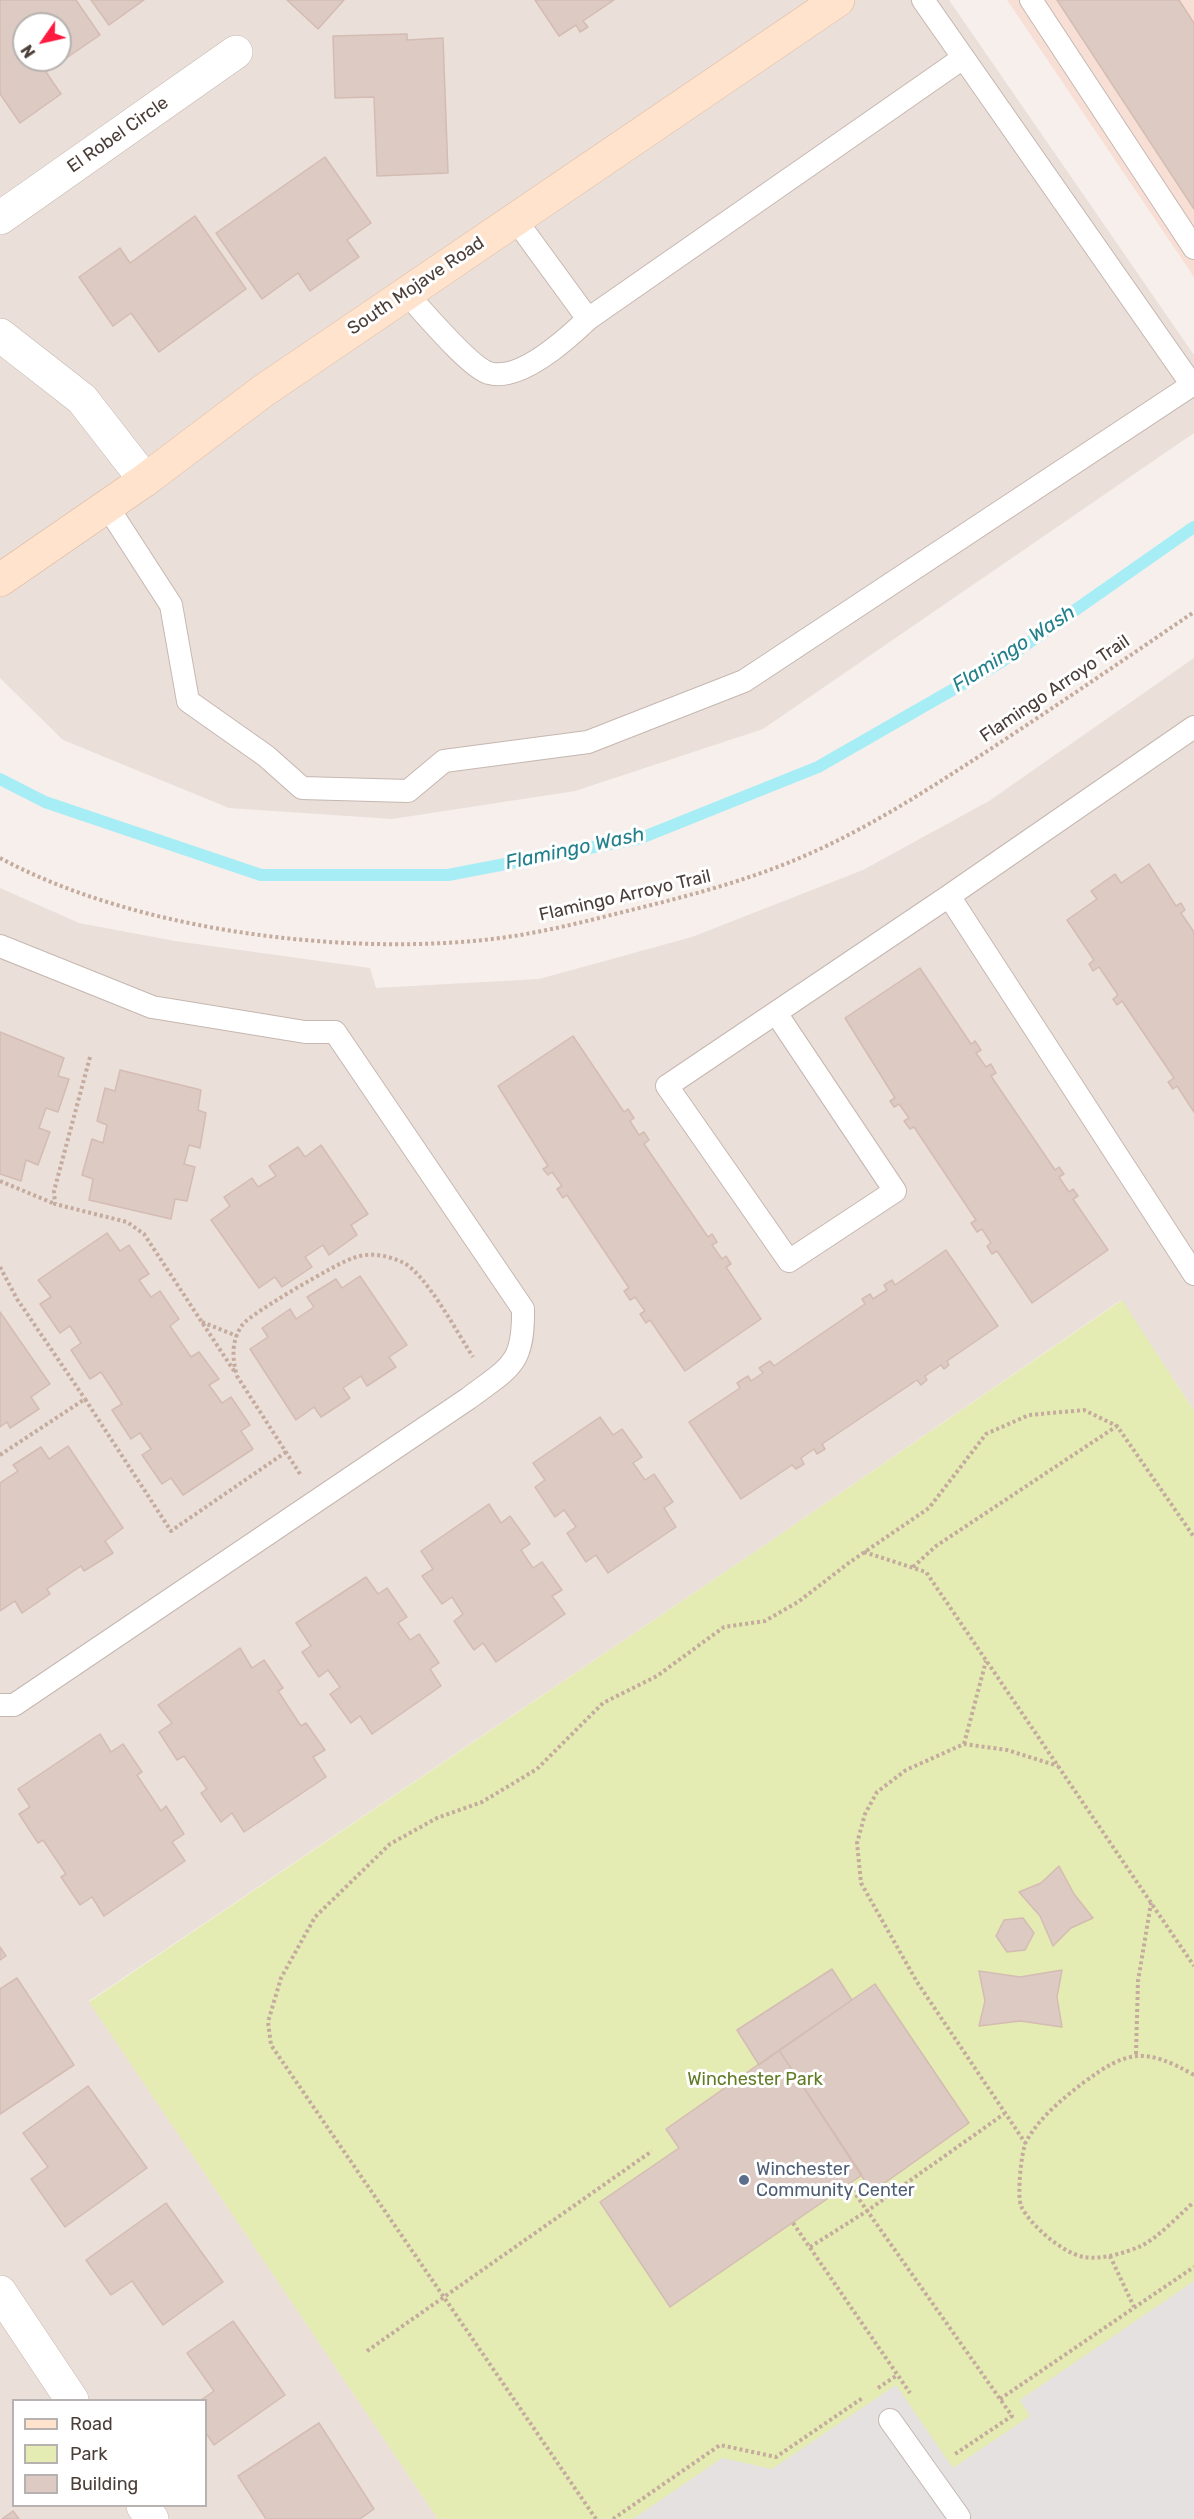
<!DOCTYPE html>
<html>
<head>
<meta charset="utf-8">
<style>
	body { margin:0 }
	#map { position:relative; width:1194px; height:2519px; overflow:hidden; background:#f6efeb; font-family:Rubik,sans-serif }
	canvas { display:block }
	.legend { position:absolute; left:12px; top:2399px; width:195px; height:108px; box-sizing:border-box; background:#fff; border:2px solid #b7b2af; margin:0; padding:8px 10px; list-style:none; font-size:18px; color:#4b3e38 }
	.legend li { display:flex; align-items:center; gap:12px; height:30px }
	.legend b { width:30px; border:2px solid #b7b2af }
	.north { position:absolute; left:12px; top:12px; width:60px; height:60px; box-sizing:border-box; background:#fff; border:2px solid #b7b2af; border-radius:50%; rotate:236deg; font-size:16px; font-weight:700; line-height:24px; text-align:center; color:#4b3e38 }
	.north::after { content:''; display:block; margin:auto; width:21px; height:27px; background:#ff1a3f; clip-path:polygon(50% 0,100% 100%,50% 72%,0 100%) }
</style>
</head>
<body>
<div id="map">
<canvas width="1194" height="2519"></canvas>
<ul class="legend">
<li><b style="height:8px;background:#ffe3cd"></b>Road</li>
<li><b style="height:16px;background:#e4ecb3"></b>Park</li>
<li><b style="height:16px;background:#dccac3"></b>Building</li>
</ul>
<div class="north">N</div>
</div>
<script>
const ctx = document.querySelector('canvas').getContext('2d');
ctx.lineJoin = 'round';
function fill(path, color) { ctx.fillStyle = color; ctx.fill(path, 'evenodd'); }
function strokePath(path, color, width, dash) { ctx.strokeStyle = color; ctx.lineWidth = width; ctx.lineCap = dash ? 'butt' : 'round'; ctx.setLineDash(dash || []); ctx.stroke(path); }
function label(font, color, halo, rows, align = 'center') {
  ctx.font = font + ' Rubik,sans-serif'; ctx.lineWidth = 6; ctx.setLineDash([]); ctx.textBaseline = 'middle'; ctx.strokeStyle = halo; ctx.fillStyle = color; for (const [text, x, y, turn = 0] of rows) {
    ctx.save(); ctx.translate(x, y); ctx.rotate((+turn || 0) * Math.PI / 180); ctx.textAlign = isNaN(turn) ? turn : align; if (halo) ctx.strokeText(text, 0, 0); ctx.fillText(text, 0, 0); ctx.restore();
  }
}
fill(new Path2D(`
	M0,0h949l245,355v78l-431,296 -188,62 -183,28 -163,-11 -166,-68 -63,-62zM24,24h36v36h-36z
	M1194,658v753l-73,-111 -359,247 -673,454 349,518h-438v-1631l79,35 96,18 195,27 6,20 163,-9 153,-42 171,-67 126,-69zM14,2400h192v106h-192z`), '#eadfd9');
fill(new Path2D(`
	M1007,0h187v277z`), '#f8dfd6');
fill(new Path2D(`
	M1122,1300l72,111v1108h-756l-349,-517 673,-455z`), '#e4ecb3');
fill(new Path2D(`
	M1194,2281v238h-561l89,-61 50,11 124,-84 57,83 77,-52 -10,-16z`), '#e5e1e0');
strokePath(new Path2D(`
	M0,779l45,23 216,73h187l193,-37 177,-71 183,-105 193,-135`), '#a6edf5', 12);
const building = new Path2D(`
	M0,0h76l24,35 -54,37 15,22 -41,29 -20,-29zM24,24h36v36h-36z
	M91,0h53l-35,25z
	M287,0h57l-26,29z
	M535,0h79l-31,21 5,6 -8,5 -4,-7 -17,11z
	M1057,0h122l15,23v186z
	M407,34v6l36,-2 5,135 -71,3 -3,-79 -39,1 -2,-62z
	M325,157l46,66 -24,17 12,17 -49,34 -12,-18 -36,26 -46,-66z
	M195,216l51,73 -87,63 -28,-39 -18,13 -34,-49 41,-29 10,15z
	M1149,864l27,42 5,-3 4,7 -4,3 13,19v180l-17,-26 -4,3 -5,-7 6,-4 -52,-77 -5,4 -4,-6 5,-4 -19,-28 -6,4 -4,-7 5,-4 -27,-40 30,-21 -6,-8 24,-17 6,9z
	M920,968l51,76 4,-3 6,9 -5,3 10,14 5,-3 5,9 -5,3 64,94 4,-3 5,7 -5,3 10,15 4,-3 5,7 -5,3 35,51 -76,53 -35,-52 -5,3 -5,-8 4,-3 -9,-14 -5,3 -6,-9 5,-3 -62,-93 -4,2 -6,-8 5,-3 -10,-14 -5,3 -4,-6 5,-3 -50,-80z
	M0,1032l64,26 -6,18 11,3 -11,33 -12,-4 -7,20 11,4 -12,33 -12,-5 -5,21 -21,-7z
	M573,1036l51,76 4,-3 6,9 -4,3 9,14 5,-3 5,8 -5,4 64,93 4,-3 5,8 -5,3 10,14 4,-3 5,8 -5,3 35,52 -76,52 -35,-51 -4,3 -6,-9 5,-3 -10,-14 -5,3 -6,-9 5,-3 -62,-93 -4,3 -6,-9 5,-3 -10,-14 -4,3 -5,-6 5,-3 -50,-80z
	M120,1070l81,20 -3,20 8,3 -6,35 -11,-3 -5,19 11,3 -8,34 -12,-2 -4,20 -82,-19 4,-21 -11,-4 10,-36 11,4 4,-18 -10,-4 8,-33 10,3z
	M321,1145l47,69 -17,11 6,10 -28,20 -6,-10 -18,12 7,10 -30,20 -7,-10 -16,11 -48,-68 19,-14 -6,-9 28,-19 6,9 18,-11 -7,-10 29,-19 7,10z
	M107,1233l13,18 9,-6 20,29 -10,6 12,17 9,-6 19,28 -9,7 21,31 8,-5 20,27 -10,6 13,18 9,-6 19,28 -9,6 12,18 -70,46 -12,-17 -9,6 -20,-29 9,-6 -11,-16 -9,6 -19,-29 10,-6 -21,-32 -11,7 -19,-29 10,-7 -11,-17 -10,7 -20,-29 11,-7 -13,-17z
	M946,1250l52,76 -51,35 2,4 -5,4 -3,-4 -16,11 2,4 -6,5 -4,-5 -95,64 3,5 -8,5 -3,-5 -13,9 3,6 -8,5 -4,-4 -51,34 -52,-77 51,-34 -3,-5 11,-7 3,5 12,-8 -4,-5 11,-7 4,5 91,-62 -3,-5 8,-5 3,5 14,-9 -3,-5 8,-5 3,5z
	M360,1276l47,69 -18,12 7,10 -29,19 -6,-10 -18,12 7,10 -29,19 -7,-10 -18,13 -46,-71 18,-12 -6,-9 28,-19 6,10 18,-12 -7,-10 29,-18 6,9z
	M0,1312l50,72 -19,13 8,12 -29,19 -3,-6 -7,5z
	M600,1417l13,18 9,-6 20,28 -9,6 12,17 9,-6 19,28 -9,6 12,19 -68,46 -12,-18 -10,7 -19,-29 9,-6 -12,-17 -9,7 -20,-30 10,-7 -12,-17z
	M68,1446l55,82 -18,13 8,12 -29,18 -3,-5 -34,23 3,5 -28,19 -7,-12 -15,10v-128l18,-12 -5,-6 28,-18 8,12z
	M489,1504l12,19 9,-7 20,28 -9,6 12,18 9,-6 20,28 -10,6 13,18 -69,48 -13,-19 -9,7 -20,-29 9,-7 -11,-17 -10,7 -20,-28 11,-7 -12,-18z
	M366,1577l12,17 9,-6 20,29 -9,6 12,17 9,-6 20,29 -9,6 11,17 -69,48 -12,-18 -9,7 -21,-29 10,-7 -12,-17 -9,7 -17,-25 9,-6 -15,-23z
	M240,1648l12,20 12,-8 19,28 -5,3 23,35 5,-3 19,27 -12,7 13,20 -82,55 -12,-19 -11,9 -20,-29 6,-4 -23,-33 -7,4 -18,-28 13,-9 -14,-18z
	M100,1734l11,18 12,-8 19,28 -5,3 24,36 5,-5 18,28 -12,8 13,19 -81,55 -12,-19 -12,8 -19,-28 5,-3 -23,-34 -5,3 -19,-29 11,-7 -12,-18z
	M1059,1866l15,28 19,24 -22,10 -18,18 -13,-30 -21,-24 22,-9z
	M1023,1918l11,15 -9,17 -18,2 -11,-16 8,-16z
	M0,1947l6,9 -6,4z
	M832,1969l20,31 -93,65 -22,-35z
	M1062,1970l-5,27 5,30 -42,-6 -41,5 6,-25 -6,-30 41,6z
	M17,1978l57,87 -74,49v-125z
	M875,1984l94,139 -97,69 -93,-142z
	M779,2050l83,125 -192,132 -70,-105 79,-54 -13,-19z
	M88,2086l59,82 -82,59 -34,-48 17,-12 -25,-34z
	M166,2203l57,79 -60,43 -31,-44 -21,14 -25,-35z
	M233,2321l52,74 -71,50 -8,-12v-33h-5l13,-9 -27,-38z
	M319,2423l55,86 -14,10h-94l-28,-43z
	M13,2511l6,8h-17z`);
fill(building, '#dccac3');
strokePath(building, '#d4bcb3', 1.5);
const lane = new Path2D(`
	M1031,0l163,248
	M515,219l73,100 375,-261
	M406,293c16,17 64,75 83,80 31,9 78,-34 99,-54
	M107,506l64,99 17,96 78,55 36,32 106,3 36,-30 144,-19 156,-61 448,-296 -269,-385
	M1194,727l-245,169 245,378
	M0,946l152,61 153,25h30l188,277c1,56 -13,58 -54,89l-455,307h-14
	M776,1013l119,178 -106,70 -122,-175 282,-190
	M890,2420l69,97`);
const street = new Path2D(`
	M0,218l236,-166
	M0,335l82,64 63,81
	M0,2292l72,108
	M143,2506l9,13`);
const secondary = new Path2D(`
	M0,580l145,-100 118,-89 575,-391`);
strokePath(lane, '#c6b7b0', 24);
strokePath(street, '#c6b7b0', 34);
strokePath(secondary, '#dbb69b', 34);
strokePath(new Path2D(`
	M0,858c130,70 326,96 473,83 49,-4 99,-16 146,-28 65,-16 130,-32 192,-60 65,-29 124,-68 184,-107 67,-44 133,-89 199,-134
	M90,1057l-36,134 1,13 72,18 17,12 90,137
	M0,1181l55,23
	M0,1267l17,32 68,100
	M202,1322l35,14
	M0,1455l85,-56 86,132 115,-79
	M300,1474l-63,-98c-5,-18 -6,-36 6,-52 9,-11 94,-61 110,-66 16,-6 34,-3 49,4 23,10 56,72 71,95
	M864,1552l62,20 268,394
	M913,1567l23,-21 181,-120
	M964,1744l22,-83
	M1136,2054l2,-73 13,-78
	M1194,2075c-49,-28 -67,-25 -111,8 -21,16 -45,36 -57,59 -5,11 -9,53 -5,64 9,19 41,47 63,51 17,3 41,-4 57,-11 17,-8 39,-32 53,-44
	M1026,2144l-109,-162 -56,-99 -4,-40 8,-29 12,-22 29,-22 58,-26 43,6 51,16
	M849,2185l163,231 -57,38
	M793,2223l117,170
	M810,2247l57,-36 137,-97
	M1110,2256l24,51
	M367,2351l285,-200
	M878,2388l18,-12
	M1000,2399l194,-132
	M596,2519l-325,-474 -3,-23 13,-44 34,-61 75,-73 47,-26 45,-16 55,-33 66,-66 54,-27 67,-49 41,-6 33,-19 52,-40 79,-54 57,-74 43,-19 55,-5 33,16 77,111
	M613,2519l107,-74 56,12 88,-60`), '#c5ab9d', 4, [3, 3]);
strokePath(lane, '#fff', 22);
strokePath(street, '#fff', 33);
strokePath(secondary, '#ffe3cd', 33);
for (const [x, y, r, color] of [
	[744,2180,6,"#5c6f8a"]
]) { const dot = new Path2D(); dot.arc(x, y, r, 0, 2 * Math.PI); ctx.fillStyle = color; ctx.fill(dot); strokePath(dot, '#fff', 2); }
label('18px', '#4b3e38', '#fff', [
	["El Robel Circle",118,135,-35],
	["South Mojave Road",416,286,-34],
	["Flamingo Arroyo Trail",1055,689,-34],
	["Flamingo Arroyo Trail",625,896,-13]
]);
label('18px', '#627c26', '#fff', [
	["Winchester Park",755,2080]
]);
label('18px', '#4e5e75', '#fff', [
	["Winchester",756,2170],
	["Community Center",756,2191]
], 'left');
label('italic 20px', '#22808b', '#fff', [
	["Flamingo Wash",1014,649,-33],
	["Flamingo Wash",575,849,-12]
]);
</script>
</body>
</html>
